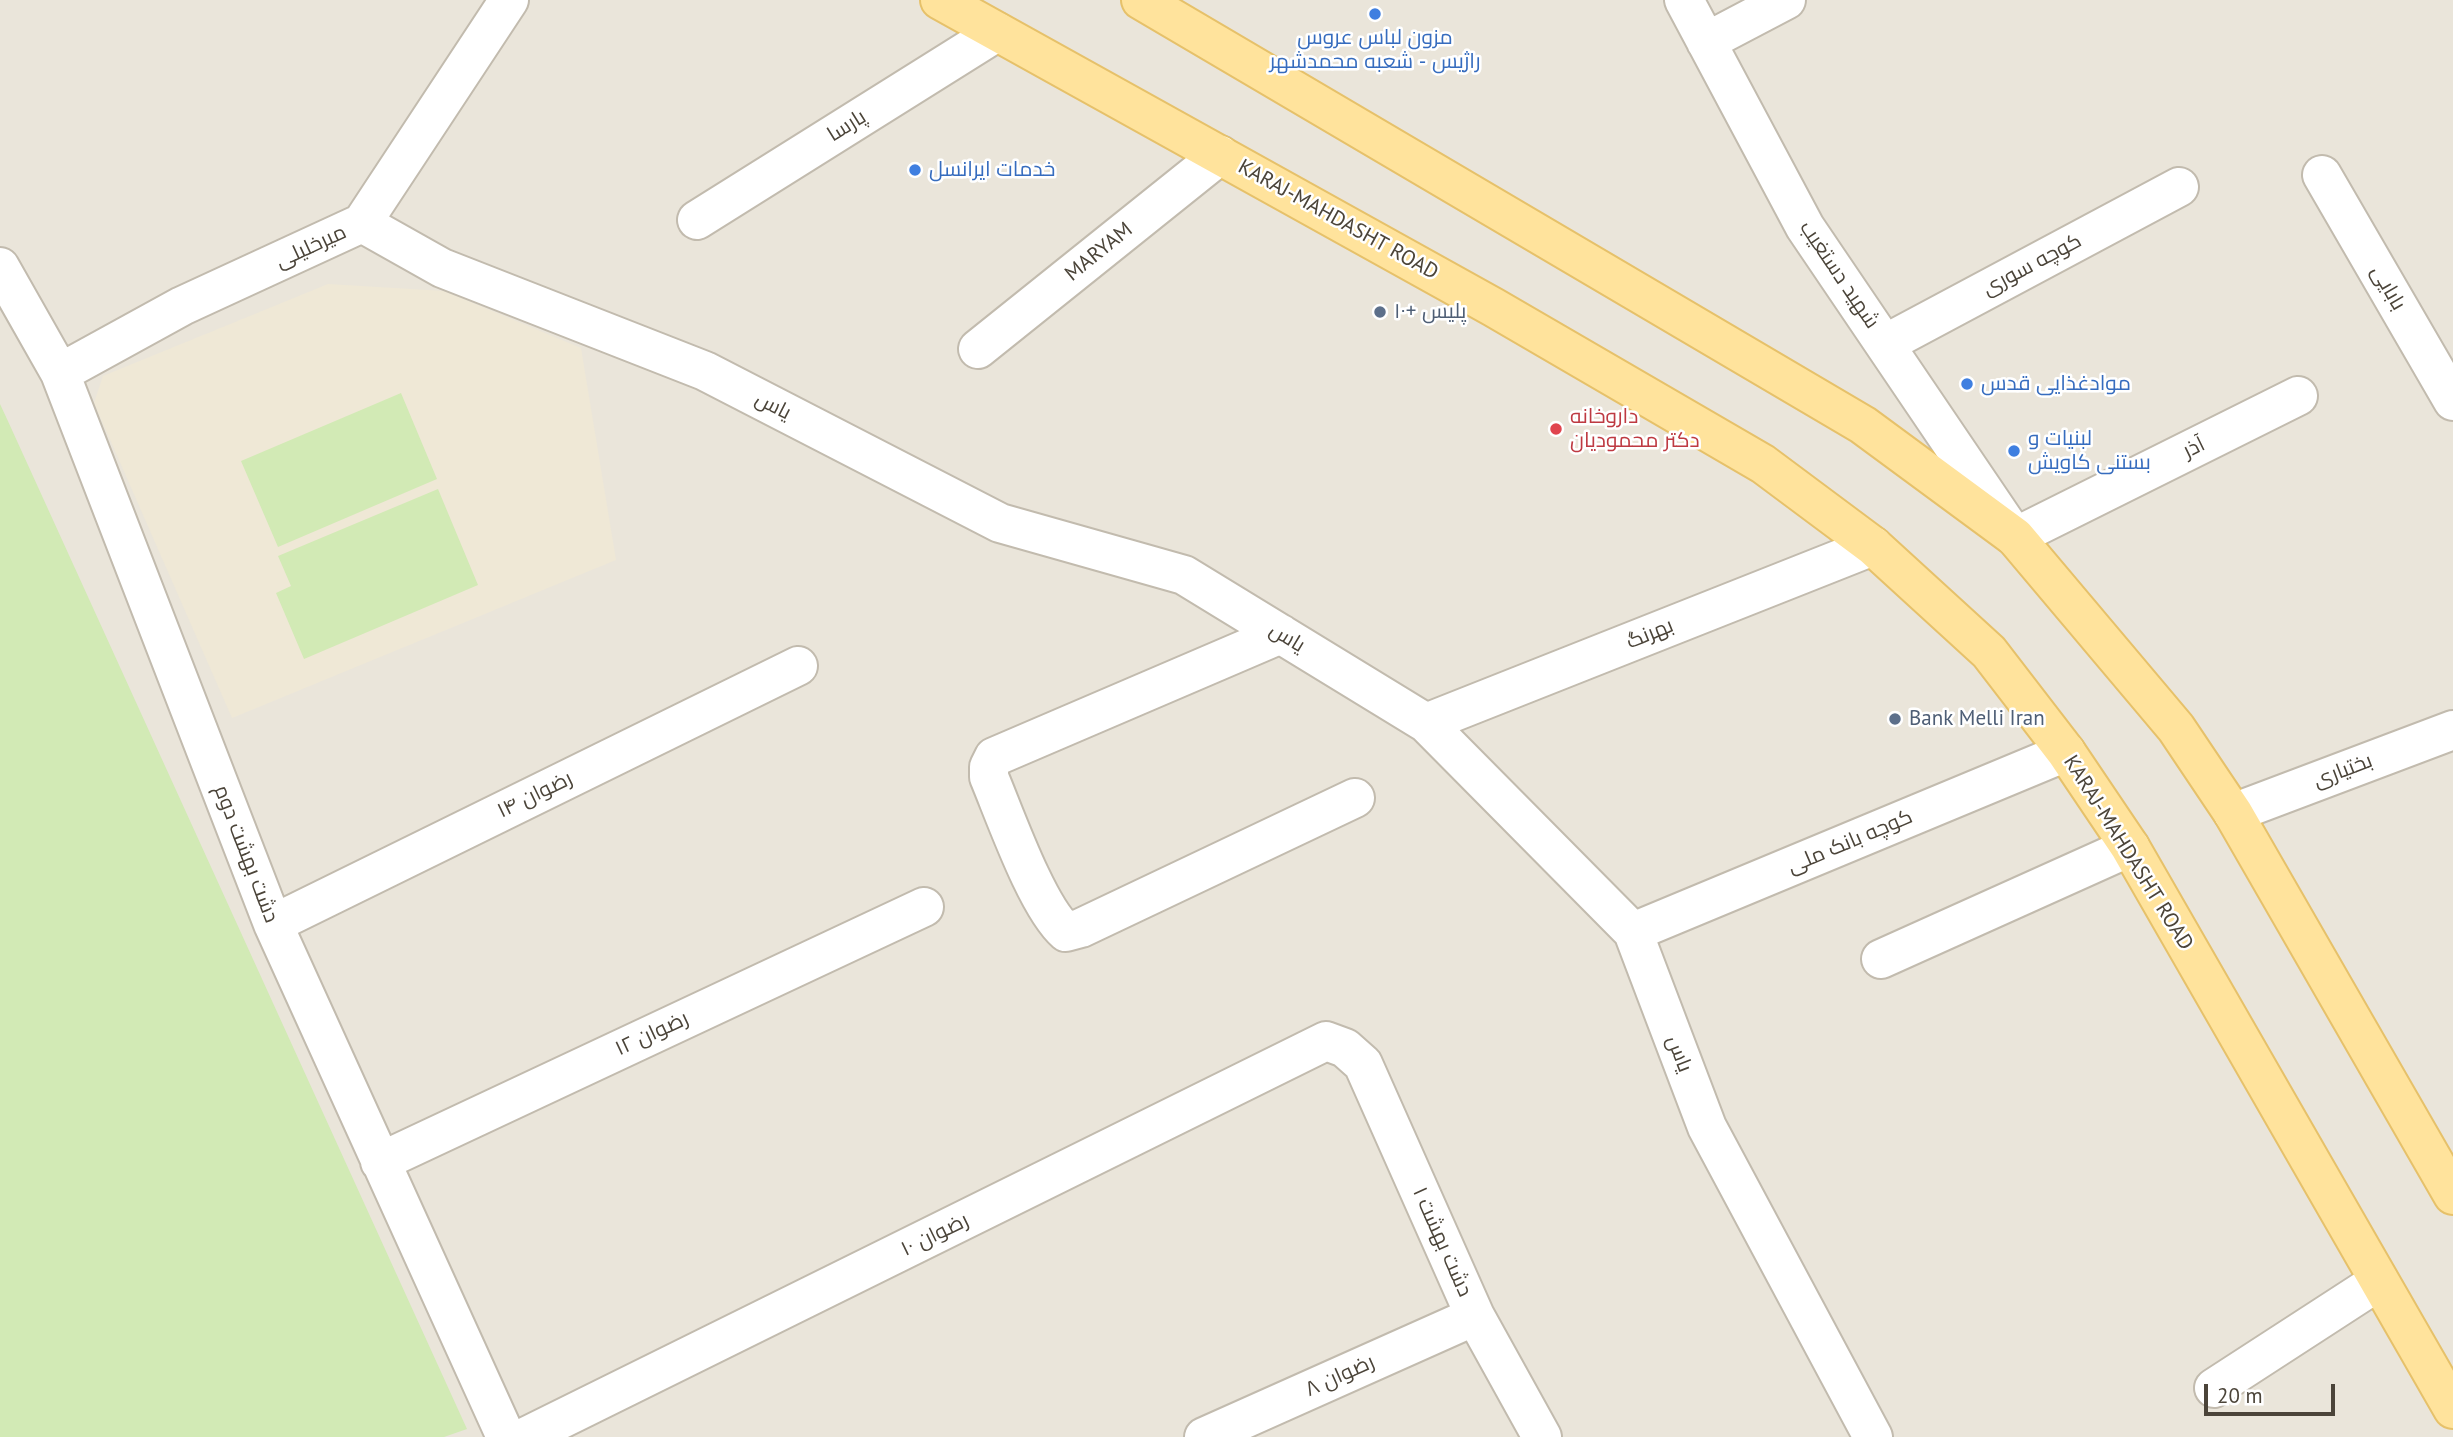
<!DOCTYPE html>
<html>
<head>
<meta charset="utf-8">
<style>
	body { margin:0 }
	#map { position:relative; width:2453px; height:1437px; overflow:hidden; background:#f6f3ec; font-family:"PT Sans",sans-serif }
	canvas { display:block }
	.scale { position:absolute; left:2204px; top:1384px; width:131px; height:32px; box-sizing:border-box; border:4px solid #4b4439; border-top:0; padding-left:9px; font-size:21px; line-height:24px; white-space:nowrap; color:#4b4439; -webkit-text-stroke:5px #fff; paint-order:stroke }
</style>
</head>
<body>
<div id="map">
<canvas width="2453" height="1437"></canvas>
<div class="scale">20 m</div>
</div>
<script>
const ctx = document.querySelector('canvas').getContext('2d');
ctx.lineJoin = 'round';
function fill(path, color) { ctx.fillStyle = color; ctx.fill(path, 'evenodd'); }
function strokePath(path, color, width, dash) { ctx.strokeStyle = color; ctx.lineWidth = width; ctx.lineCap = dash ? 'butt' : 'round'; ctx.setLineDash(dash || []); ctx.stroke(path); }
function label(font, color, halo, rows, align = 'center') {
  ctx.font = font + ' "PT Sans",Cairo,sans-serif'; ctx.lineWidth = 5; ctx.setLineDash([]); ctx.textBaseline = 'middle'; ctx.strokeStyle = halo; ctx.fillStyle = color; for (const [text, x, y, turn = 0] of rows) {
    ctx.save(); ctx.translate(x, y); ctx.rotate((+turn || 0) * Math.PI / 180); ctx.textAlign = isNaN(turn) ? turn : align; if (halo) ctx.strokeText(text, 0, 0); ctx.fillText(text, 0, 0); ctx.restore();
  }
}
fill(new Path2D(`
	M0,0h2453v1437h-2453z`), '#eae5da');
fill(new Path2D(`
	M328,284l116,7 137,57 35,212 -384,158 -138,-315 9,-27z`), '#efe8d6');
fill(new Path2D(`
	M401,393l36,86 -159,68 -37,-86z
	M0,404l7,15 460,1010 -23,8h-444z
	M438,489l40,96 -174,74 -28,-66 15,-7 -13,-30z`), '#d2eab5');
const minor = new Path2D(`
	M1684,0l121,227 210,310 283,-141
	M1706,42l80,-42
	M2322,175l131,226
	M697,220l300,-188
	M362,223l80,45 263,103 295,152 184,52 242,148 207,209 74,195 166,310
	M0,267l60,106 213,551 233,513
	M1885,344l294,-157
	M978,349l242,-194
	M60,373l122,-67 180,-83 147,-223
	M1281,634l-287,123 -5,10v10c16,38 48,130 77,155l15,-4 274,-130
	M1426,723l447,-177
	M2233,813l220,-83
	M273,924l525,-258
	M1633,932l433,-180
	M1881,959l249,-112
	M380,1162l544,-255
	M2214,1388l165,-107
	M525,1437l801,-396 19,7 18,16 112,252 67,121
	M1204,1437l271,-121`);
const major = new Path2D(`
	M940,0l553,307 270,157 110,82 116,106 77,100 64,95 323,562
	M1141,0l722,425 152,112 161,191 57,85 220,382`);
strokePath(minor, '#c2bbae', 42);
strokePath(major, '#e6c16a', 42);
strokePath(minor, '#fff', 38);
strokePath(major, '#ffe39c', 38);
for (const [x, y, r, color] of [
	[1375,14,7,"#3f7fe0"],
	[915,170,7,"#3f7fe0"],
	[1380,312,7,"#5c6f8a"],
	[1967,384,7,"#3f7fe0"],
	[1556,429,7,"#e0444e"],
	[2014,451,7,"#3f7fe0"],
	[1895,719,7,"#5c6f8a"]
]) { const dot = new Path2D(); dot.arc(x, y, r, 0, 2 * Math.PI); ctx.fillStyle = color; ctx.fill(dot); strokePath(dot, '#fff', 2.5); }
label('21px', '#366cbe', '#fff', [
	["مزون لباس عروس",1375,38,"center"],
	["راژیس - شعبه محمدشهر",1375,62,"center"],
	["خدمات ایرانسل",929,170],
	["موادغذایی قدس",1981,384],
	["لبنیات و",2028,439],
	["بستنی کاویش",2028,463]
], 'left');
label('21px', '#4b4439', '#fff', [
	["پارسا",847,126,-32],
	["KARAJ-MAHDASHT ROAD",1338,220,29],
	["میرخلیلی",311,247,-25],
	["MARYAM",1099,252,-39],
	["کوچه سوری",2032,265,-28],
	["شهید دستغیب",1839,275,56],
	["بابایی",2388,288,60],
	["یاس",773,406,27],
	["آذر",2194,448,-26],
	["بهرنگ",1650,634,-22],
	["یاس",1287,638,31],
	["بختیاری",2343,771,-21],
	["رضوان ۱۴",535,795,-26],
	["کوچه بانک ملی",1850,842,-23],
	["KARAJ-MAHDASHT ROAD",2128,853,58],
	["دشت بهشت دوم",246,854,69],
	["رضوان ۱۲",652,1034,-25],
	["یاس",1679,1054,69],
	["رضوان ۱۰",935,1235,-26],
	["دشت بهشت ۱",1442,1242,66],
	["رضوان ۸",1340,1376,-24]
]);
label('21px', '#4e5e75', '#fff', [
	["پلیس +۱۰",1394,312],
	["Bank Melli Iran",1909,719]
], 'left');
label('21px', '#be3a42', '#fff', [
	["داروخانه",1570,417],
	["دکتر محمودیان",1570,441]
], 'left');
</script>
</body>
</html>
